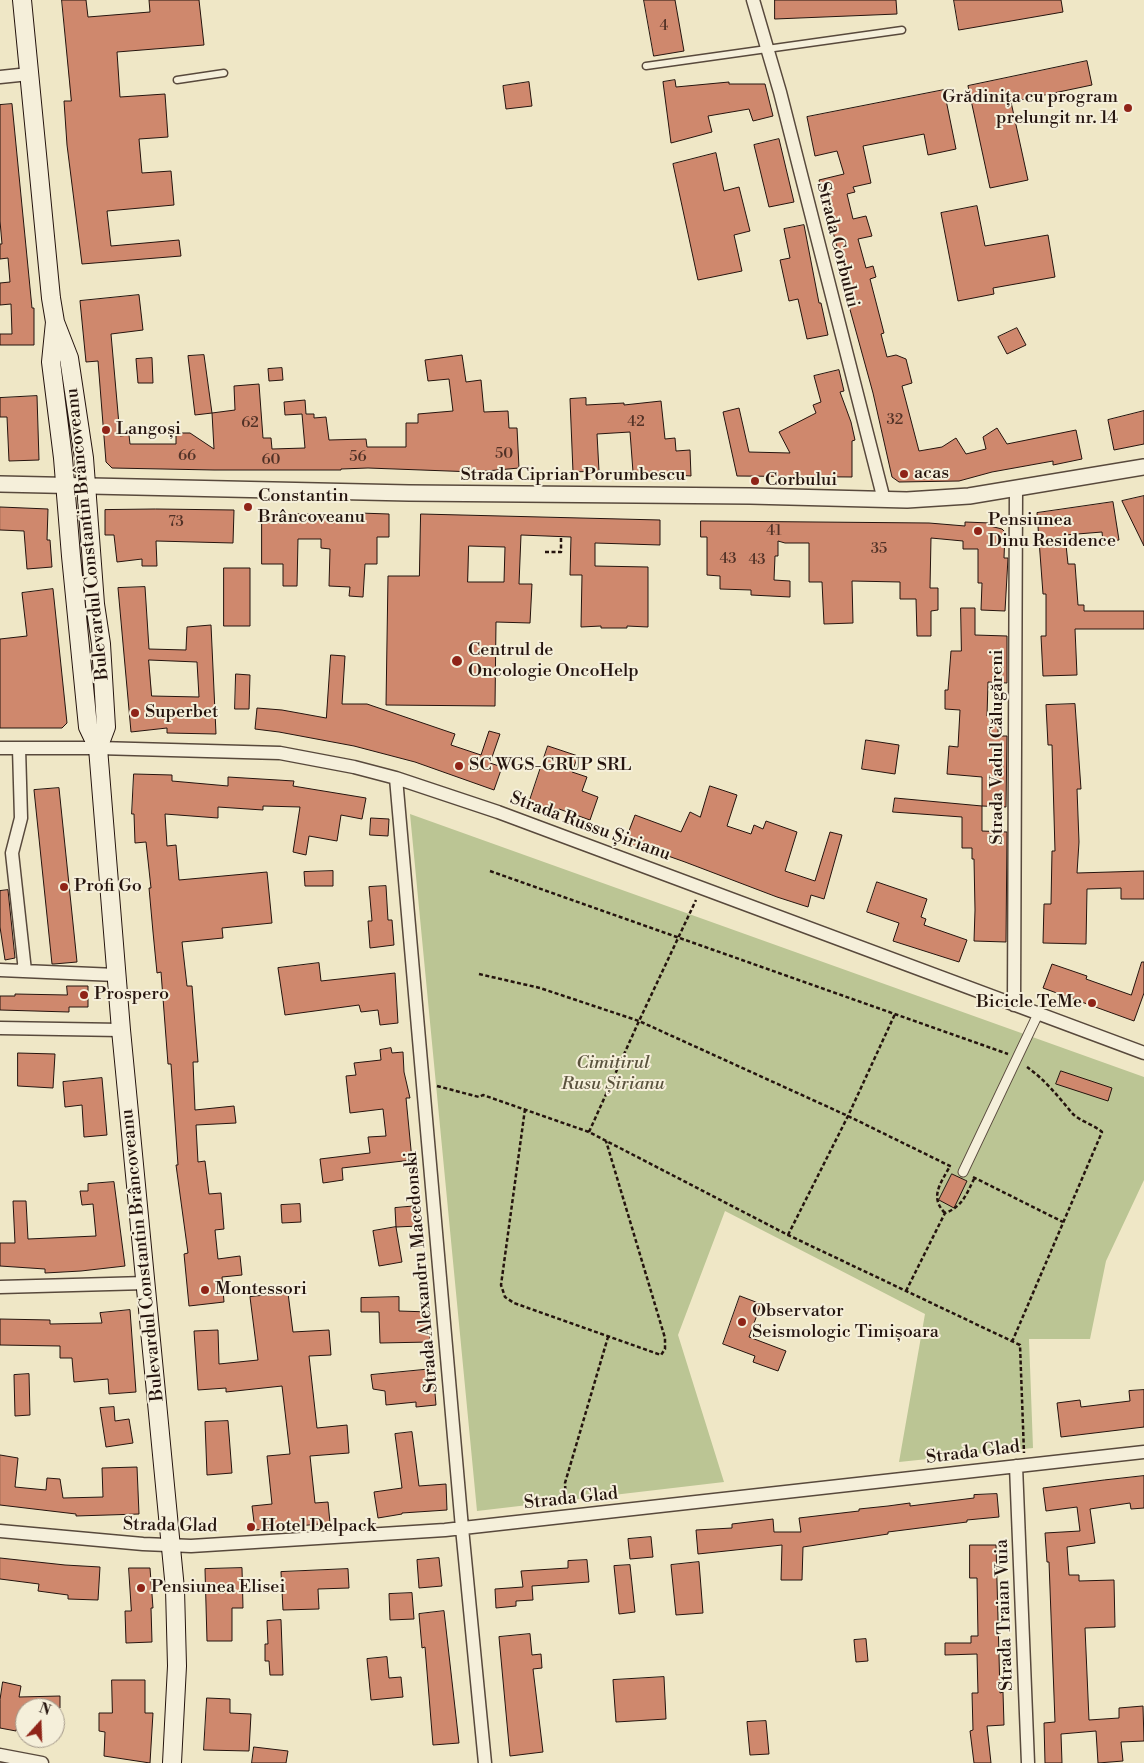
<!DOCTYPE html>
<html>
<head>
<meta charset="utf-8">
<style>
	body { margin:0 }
	#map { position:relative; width:1144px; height:1763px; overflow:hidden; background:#efe7c6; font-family:"Libre Bodoni",serif }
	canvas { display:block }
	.north { position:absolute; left:15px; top:1698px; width:50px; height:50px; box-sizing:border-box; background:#f5efda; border:1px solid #a29788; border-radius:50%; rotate:20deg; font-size:14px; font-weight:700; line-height:20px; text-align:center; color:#25140e }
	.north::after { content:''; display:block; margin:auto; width:18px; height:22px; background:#8f2418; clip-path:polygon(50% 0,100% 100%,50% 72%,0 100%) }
</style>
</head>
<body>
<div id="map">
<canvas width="1144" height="1763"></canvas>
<div class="north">N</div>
</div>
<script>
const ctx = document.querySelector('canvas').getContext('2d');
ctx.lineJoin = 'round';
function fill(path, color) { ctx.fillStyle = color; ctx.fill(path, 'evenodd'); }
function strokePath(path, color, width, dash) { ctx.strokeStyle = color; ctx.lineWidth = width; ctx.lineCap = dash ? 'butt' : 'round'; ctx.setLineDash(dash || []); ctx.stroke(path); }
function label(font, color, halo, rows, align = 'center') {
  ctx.font = font + ' "Libre Bodoni",serif'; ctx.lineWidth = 4; ctx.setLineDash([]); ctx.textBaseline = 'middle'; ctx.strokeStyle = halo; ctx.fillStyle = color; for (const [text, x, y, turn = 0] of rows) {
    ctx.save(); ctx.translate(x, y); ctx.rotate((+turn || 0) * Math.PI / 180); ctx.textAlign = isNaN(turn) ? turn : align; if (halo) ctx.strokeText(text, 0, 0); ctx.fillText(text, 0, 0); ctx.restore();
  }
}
fill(new Path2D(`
	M410,814l734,263v103l-38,81 -16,78h-61l4,109 -134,14 26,-148 -200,-103 -47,124 46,147 -247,29z`), '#bbc594');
const building = new Path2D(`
	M62,0h24l2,17 62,-5 -1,-12h50l5,45 -87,7 3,45 45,-3 3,43 -29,2 3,34 29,-2 3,34 -67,6 4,35 68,-6 2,16 -99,8 -15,-119 -3,-44h7z
	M644,0h31l9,51 -30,5z
	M775,0h121l1,14 -122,5z
	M954,0h107l2,12 -104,18z
	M1087,61l5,24 -81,17 17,78 -38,8 -22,-102z
	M675,80l1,7 53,-5v2h36l8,32 -20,5 -4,-12 -41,7 4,16 -41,11 -8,-61z
	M529,82l3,24 -26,3 -3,-23z
	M944,90l12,59 -28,6 -4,-21 -61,12 8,37 -18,4 2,5 -8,2 6,25 13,-3 6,20 -14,3 8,29 7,-2 3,11 -6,2 14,54 -3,1 6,23 9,-2 10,4 6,24 -10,3 17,65 23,-4 14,-9 10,16 20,-5 -3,-12 14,-9 10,16 69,-14 6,29 -29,6v-4l-61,11 -33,9 -60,1 -7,-5 -19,-84 -24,-87h4l-34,-126 25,-6 -7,-23 -22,5 -8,-39z
	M12,104l20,204h2v37h-34v-11h12l-1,-30 -11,1v-22l10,-1 -2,-24 -8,1v-15h2l-2,-23v-116z
	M779,139l15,63 -25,5 -15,-62z
	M716,153l8,38 15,-4 11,44 -16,4 8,36 -44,9 -25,-116z
	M977,206l8,40 63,-11 7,42 -62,11 1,6 -36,7 -17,-88z
	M804,225l15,78h2l7,32 -21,4 -9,-40 -9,2 -9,-41 10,-2 -6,-29z
	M139,295l4,35 -32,4 9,102 9,-1 1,9h46v-8l4,-3h10l24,16 -2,-36 23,-3 -1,-24 25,-2 4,54h8l1,11 33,-1 -3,-34 -17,1 -1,-13 21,-2 1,14h8v4l12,-1 3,23 37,-1 1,8h39v-24h12v-9l35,-3 -4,-32 -21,2 -3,-21 37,-5 4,27 15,-2 3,32 24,-1 1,17h8l2,40 -44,4 -107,-4 -27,1v1h-127l-102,-2 -6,-6 -8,-101 -12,1 -6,-61z
	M1017,328l9,17 -19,9 -9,-17z
	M204,355l8,58 -17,2 -7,-59z
	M152,358l1,25h-15l-2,-24z
	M282,368l1,12 -14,1 -1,-12z
	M839,370l5,21 -4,1 11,30 4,18 -3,1v36l-115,-1 -14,-64 16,-4 10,44 41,1 -11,-21 37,-19 -3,-8 8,-3 -7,-26z
	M37,396l2,64 -30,1 -2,-44h-7v-19z
	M586,398v7l38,-2v2l37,-4 4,38 10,-1 1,13 14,-1 1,26 -58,-4 -3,-40 -33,2 2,37 -26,1 -3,-73z
	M1144,411v33l-30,6 -6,-30z
	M1144,496v50l-22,-45z
	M1113,502l6,38 -16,2 -1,-10 -37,3 3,29h7l3,41h6v6h60v18h-69l2,46 -34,1 -2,-40h5v-42h-3l-6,-81z
	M0,507l48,2 -1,31h3l2,27 -25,2 -3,-38 -24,-1z
	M156,509l78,1 -1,33 -77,-2 1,25h-15v-7l-25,3 -3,-27h-9v-25z
	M262,513l97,2v-2l30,1v23h-12v27h-12l-2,33 -14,-1 1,-9 -21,-1 1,-37 -9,-1v-9h-23l-1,47h-14v-22h-21z
	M421,514l239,6v25l-65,-2v23l53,1v60l-21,-1v2h-26v-2l-20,1 1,-52h-12l1,-38 -50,-2 -2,49h13l-2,39 -34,-1 -1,84 -109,-1 2,-129h31zM469,546l36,1 -1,35h-36z
	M701,521l228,2 36,3v-4l25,1v3l12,3 3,3 -1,26h4l-3,53 -24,-1 1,-27h-4v-34h-15v-8l-32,-3 -1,50h8v22l-7,1v25h-14l-1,-37h-16v-17l-48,-1 1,42 -29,1 -2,-42h-13v-39h-24l-7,-2v15h-3l-1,24 16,1v16l-39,-2v-5l-31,-1v-13l-13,-1v-38h-6z
	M224,568h26v58h-26z
	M145,587l4,62 37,1 1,-23 24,-2 5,109 -49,-1v-5l-36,4 -13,-144zM149,660l48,2 2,35 -47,-1z
	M53,589l14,134 -5,5h-62v-89l27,-3 -5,-43z
	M961,608h14v27l32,1v47l-19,-1 -1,34 11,1v19h9l-1,71 -24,-1v-29l-35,-3 2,-28 9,1 2,-37 -15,-1v-19h3l3,-39h10z
	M331,655l14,1 -3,48h25l88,30 -4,11 30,10 8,-24 11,3 -10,29 12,4 -8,23 -79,-28 -61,-16 -75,-14 -24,-3 2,-21 25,2 44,8z
	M236,674l14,1 -1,34h-14z
	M1075,704l6,85h-4l2,53 -2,31 67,-2v28h-23v-11l-34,1 -1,55 -43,-1 1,-39h7l1,-53h3l-3,-106h-4l-2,-40z
	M866,740l33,5 -4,29 -33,-5z
	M548,746l30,10 -6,16 15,5 -5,14 16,6 -8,23 -31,-11 -1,4 -29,-10z
	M134,774l38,1v6l56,5v-9l66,4 -1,5 73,12 -4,21 -21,-4 -4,26 -28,-5 -3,19 -13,-3 7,-45 -37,-1v4l-45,-3v11l-53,-4 2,32 9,-1 3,35 88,-8 5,51 -50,5 1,10 -41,4 5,44h5l6,76h-5l2,48 39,-4 2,17 -40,2 2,37 7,-1 4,33 12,-1 3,36 -9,1 3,29 22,-3 2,19 -20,2 2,25 -35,4 -5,-52 4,-1 -12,-88h2l-7,-101h-3l-7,-92 -4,1 -4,-41 -4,-44h2l-5,-46 -11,1 -1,-29h-2z
	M710,786l27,9 -10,31 24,8 3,-9 9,4 3,-8 31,11 -12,39 30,10 15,-49 12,3 -18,64 -13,-4 -3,12 -31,-10 -92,-35 -31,-11 -2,3 -28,-10 11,-29 46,17 9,-20 10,5z
	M59,788l18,174 -23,2h-2l-18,-174z
	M895,798l87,8v25l25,1 -1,110 -32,-1 1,-31 -1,-51h-2v-11h-10v-31l-69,-5z
	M371,818l18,1 -1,17 -18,-1z
	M333,871v15h-28l-1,-14z
	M877,882l50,17 -6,18 5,2 -2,6 43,15 -8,22 -66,-21 6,-18 -32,-11z
	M386,886l2,34h4l2,25 -24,3 -2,-27h4l-3,-34z
	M8,890l7,68 -10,2 -5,-33v-36z
	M1142,962h2v31l-10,28 -91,-33 9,-24 35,12 -1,3 45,16z
	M319,963l2,18 74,-8 3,50 -18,2 -2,-15 -17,2 -2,-7 -74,10 -7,-47z
	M67,986h21v21h-19v5l-69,-2v-14h15v-2l52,1z
	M391,1048l1,5 11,-1 1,20 6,26h-4l6,62 -70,8 1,12 -20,3 -3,-24 50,-6 -2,-16 18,-1 -3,-27 -33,4 -4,-37 10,-1 -2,-12 27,-3 -1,-10z
	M18,1053l37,1 -2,34 -35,-2z
	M1061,1071l51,17 -4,13 -52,-17z
	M102,1078l5,57 -23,2 -2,-32 -17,2 -2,-25z
	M952,1174l15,7 -13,27 -15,-8z
	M114,1182l11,84 -44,5 -36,2v-4l-45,-3v-23h15l-2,-42h13l2,38 68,-3 -3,-32 -11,1 -2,-14h8v-7z
	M300,1204l1,18 -19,1 -1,-18z
	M418,1206l1,20 -23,1 -1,-19z
	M396,1227l6,35 -23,4 -6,-35z
	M288,1293l5,39 36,-2 2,25 -22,1 8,72 30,-3 2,28 -39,3 5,47 13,-1 2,21 -75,7 -3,-24 20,-2 -5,-48 23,-2 -8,-68 -56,6v-4l-28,2 -4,-59 24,-1 1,34 39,-4 -8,-63z
	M740,1296l21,8 -12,33 37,14 -8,20 -25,-9 2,-6 -32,-12z
	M399,1297v14l31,1v30l-50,1 -1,-31h-18v-14z
	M130,1310l6,82 -27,2 -1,-15 -34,3 -2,-24h-12v-12l-60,-1v-26l50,1v4l52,-1 -2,-10z
	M433,1369l3,36 -20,2v-5l-30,3 -1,-14 -12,-2 -2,-14z
	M29,1374l1,41 -15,1 -1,-41z
	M1144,1390v37l-83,10 -4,-34 23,-3 1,7 49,-6 -1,-10z
	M114,1407l1,14 14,-2 4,24 -27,4 -6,-39z
	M228,1421l4,52 -25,2 -2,-53z
	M412,1432l7,54 27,-2 1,26 -45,3v1l-24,4 -4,-26 28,-4 -7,-54z
	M0,1455l18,3 -3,29 31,3 1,-12 13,1 3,19 40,-1 -1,-29 35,-1 2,47 -63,2v-2l-76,-9z
	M1144,1476v32l-13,1 -1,-6 -40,6 5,34 -28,4 2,28h10v6l35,-1 1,47 -30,1 4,92 30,-2v-10l24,-2 1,35 -23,1 2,19 -25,2 -2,-32 -35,3 1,29h-17l-1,-40 11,-1 -6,-160h-2l-2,-29 35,-2 -3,-24 -31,4 -3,-23 61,-8z
	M997,1494l2,23 -32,3v2l-79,10v2l-85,13 -1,33h-21l1,-35 -84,9 -2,-24 36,-2v-4l41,-5 1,13h27l-2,-14 60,-7v-2l29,-3 22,-3v3l64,-8v-3z
	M651,1537l2,20 -23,2 -2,-20z
	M970,1545h26l4,148 3,-1 1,33 -17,1 4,37h-17l-4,-32 3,-1 -1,-37h6l-1,-39 -32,1v-12h26v-7h7l-1,-58h-7z
	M0,1558l65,7 35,2 -2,33 -30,-1v-4l-30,-4 1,-7 -39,-5z
	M439,1558l3,28 -23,2 -2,-28z
	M587,1560l2,22 -57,4 1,14 -17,1v5l-20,2 -1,-19 28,-2 -2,-16 47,-3v-7z
	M699,1562l4,51 -27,2 -5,-50z
	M630,1565l5,47 -16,2 -5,-48z
	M129,1568h21l3,40h-2l1,34 -26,1 -1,-32h6z
	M242,1568l1,40h-11v33h-25l-2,-72z
	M348,1569l1,19 -31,1 1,20 -36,1 -2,-38z
	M412,1593l2,26 -24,1 -1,-26z
	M444,1611l15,132 -26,2 -8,-98 -3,1 -3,-34z
	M281,1620l2,55h-13l-1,-14h-4v-17h3l-1,-23z
	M530,1634l2,21 9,-1 1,14 -9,1 10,83 -33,4 -11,-119z
	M866,1639l2,22 -12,1 -2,-22z
	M387,1657l2,21 12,-1 2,20 -32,3 -4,-41z
	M664,1677l2,42 -50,3 -3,-42z
	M112,1680h33v33h8l-3,50 -46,-7 1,-24 -6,-1v-18h13z
	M3,1682l18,4 -2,11 41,-1v12h-35v15l-7,-2 -2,10 -16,-3v-28z
	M207,1698l23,1v14l21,1 -2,37 -45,-1z
	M766,1721l3,33 -19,1 -3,-33z
	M254,1747l34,4 -2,12h-34z`);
fill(building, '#cf886d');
strokePath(building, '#25140e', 1);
const service = new Path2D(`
	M646,66l256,-36
	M177,80l47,-7`);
const pedestrian = new Path2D(`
	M963,1172l75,-158`);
const minor = new Path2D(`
	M753,0l27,92 104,408
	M0,77l29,-3
	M0,748h98l182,5 74,14 42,11 102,34 646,241
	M19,748l2,70 -9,35 13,118
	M396,778l66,750 23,235
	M0,970l116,5
	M1014,1005l2,-516
	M0,1028l121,2
	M0,1287l146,-4
	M1016,1466l12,297
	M0,1531l143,13 48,2 254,-16 699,-78
	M0,1755l42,8`);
const tertiary = new Path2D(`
	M0,484l409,9 341,3 157,4 62,-4 175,-29`);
const secondary = new Path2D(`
	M22,0l29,298 4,24 14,36 15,100 11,146 6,40 5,83 -8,21
	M55,322l-4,40 12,96 8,98 17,171 10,21 23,282 54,559 2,77 -5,97`);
strokePath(service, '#58493c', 9);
strokePath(pedestrian, '#58493c', 11);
strokePath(minor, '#58493c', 15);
strokePath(tertiary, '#58493c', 18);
strokePath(secondary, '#25140e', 20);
strokePath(new Path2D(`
	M545,552h16v-16
	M490,871l518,183
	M479,974l61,14 99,33 209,95 104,51
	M437,1086l42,11 4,-2 106,37 199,103 232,110 4,108
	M525,1109l-24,176 4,12 9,6 147,52 4,-6v-11l-59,-197
	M589,1132l50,-111 57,-121
	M973,1177l90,45
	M945,1213c-16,-16 -4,-30 5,-47
	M788,1235l60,-119 47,-102
	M906,1291l39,-78c17,-6 21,-18 29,-34
	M1012,1342l90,-210c-9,-8 -23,-11 -30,-19 -14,-17 -28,-34 -45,-46
	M566,1503l-1,-20 43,-146`), '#25140e', 2.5, [4, 2.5]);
strokePath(service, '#f5efda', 6);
strokePath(pedestrian, '#f5efda', 9);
strokePath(minor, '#f5efda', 12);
strokePath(tertiary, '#f5efda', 15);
strokePath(secondary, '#f5efda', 18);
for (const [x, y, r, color] of [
	[1128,108,5,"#8f2418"],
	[106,430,5,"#8f2418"],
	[904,474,5,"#8f2418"],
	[755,481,5,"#8f2418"],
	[248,507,5,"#8f2418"],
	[978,531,5,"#8f2418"],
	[457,661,6,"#8f2418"],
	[135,713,5,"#8f2418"],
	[459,766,5,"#8f2418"],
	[64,887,5,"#8f2418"],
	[84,995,5,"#8f2418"],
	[1092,1003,5,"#8f2418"],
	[205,1290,5,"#8f2418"],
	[742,1322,5,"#8f2418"],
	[251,1527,5,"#8f2418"],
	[141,1588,5,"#8f2418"]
]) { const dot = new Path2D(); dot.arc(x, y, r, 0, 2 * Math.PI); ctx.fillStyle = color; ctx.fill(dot); strokePath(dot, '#f5efda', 2); }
label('15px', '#503126', null, [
	["4",664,26],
	["32",895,420],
	["42",636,422],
	["62",250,423],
	["50",504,454],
	["66",187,456],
	["56",358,457],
	["60",271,460],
	["73",176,522],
	["41",774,531],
	["35",879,549],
	["43",728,559],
	["43",757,560]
]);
label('18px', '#25140e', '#f5efda', [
	["Grădinița cu program",1118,98,"right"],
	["prelungit nr. 14",1118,119,"right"],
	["Langoși",116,430],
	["acas",914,474],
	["Corbului",765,481],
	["Constantin",258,497],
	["Brâncoveanu",258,518],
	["Pensiunea",988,521],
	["Dinu Residence",988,542],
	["Centrul de",468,651],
	["Oncologie OncoHelp",468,672],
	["Superbet",145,713],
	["SC WGS-GRUP SRL",469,766],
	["Profi Go",74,887],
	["Prospero",94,995],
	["Bicicle TeMe",1082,1003,"right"],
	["Montessori",215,1290],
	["Observator",752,1312],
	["Seismologic Timișoara",752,1333],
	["Hotel Delpack",261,1527],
	["Pensiunea Elisei",151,1588]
], 'left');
label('18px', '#25140e', '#f5efda', [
	["Strada Corbului",837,245,76],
	["Strada Ciprian Porumbescu",573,476],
	["Bulevardul Constantin Brâncoveanu",88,534,-96],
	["Strada Vadul Călugăreni",998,747,-90],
	["Strada Russu Șirianu",590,827,20],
	["Bulevardul Constantin Brâncoveanu",143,1255,-96],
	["Strada Alexandru Macedonski",422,1272,-95],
	["Strada Glad",973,1453,-7],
	["Strada Glad",571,1499,-6],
	["Strada Glad",170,1526,1],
	["Strada Traian Vuia",1005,1615,-92]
]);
label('italic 18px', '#5a523d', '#f5efda', [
	["Cimitirul",613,1064],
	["Rusu Șirianu",613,1085]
]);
</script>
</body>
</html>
